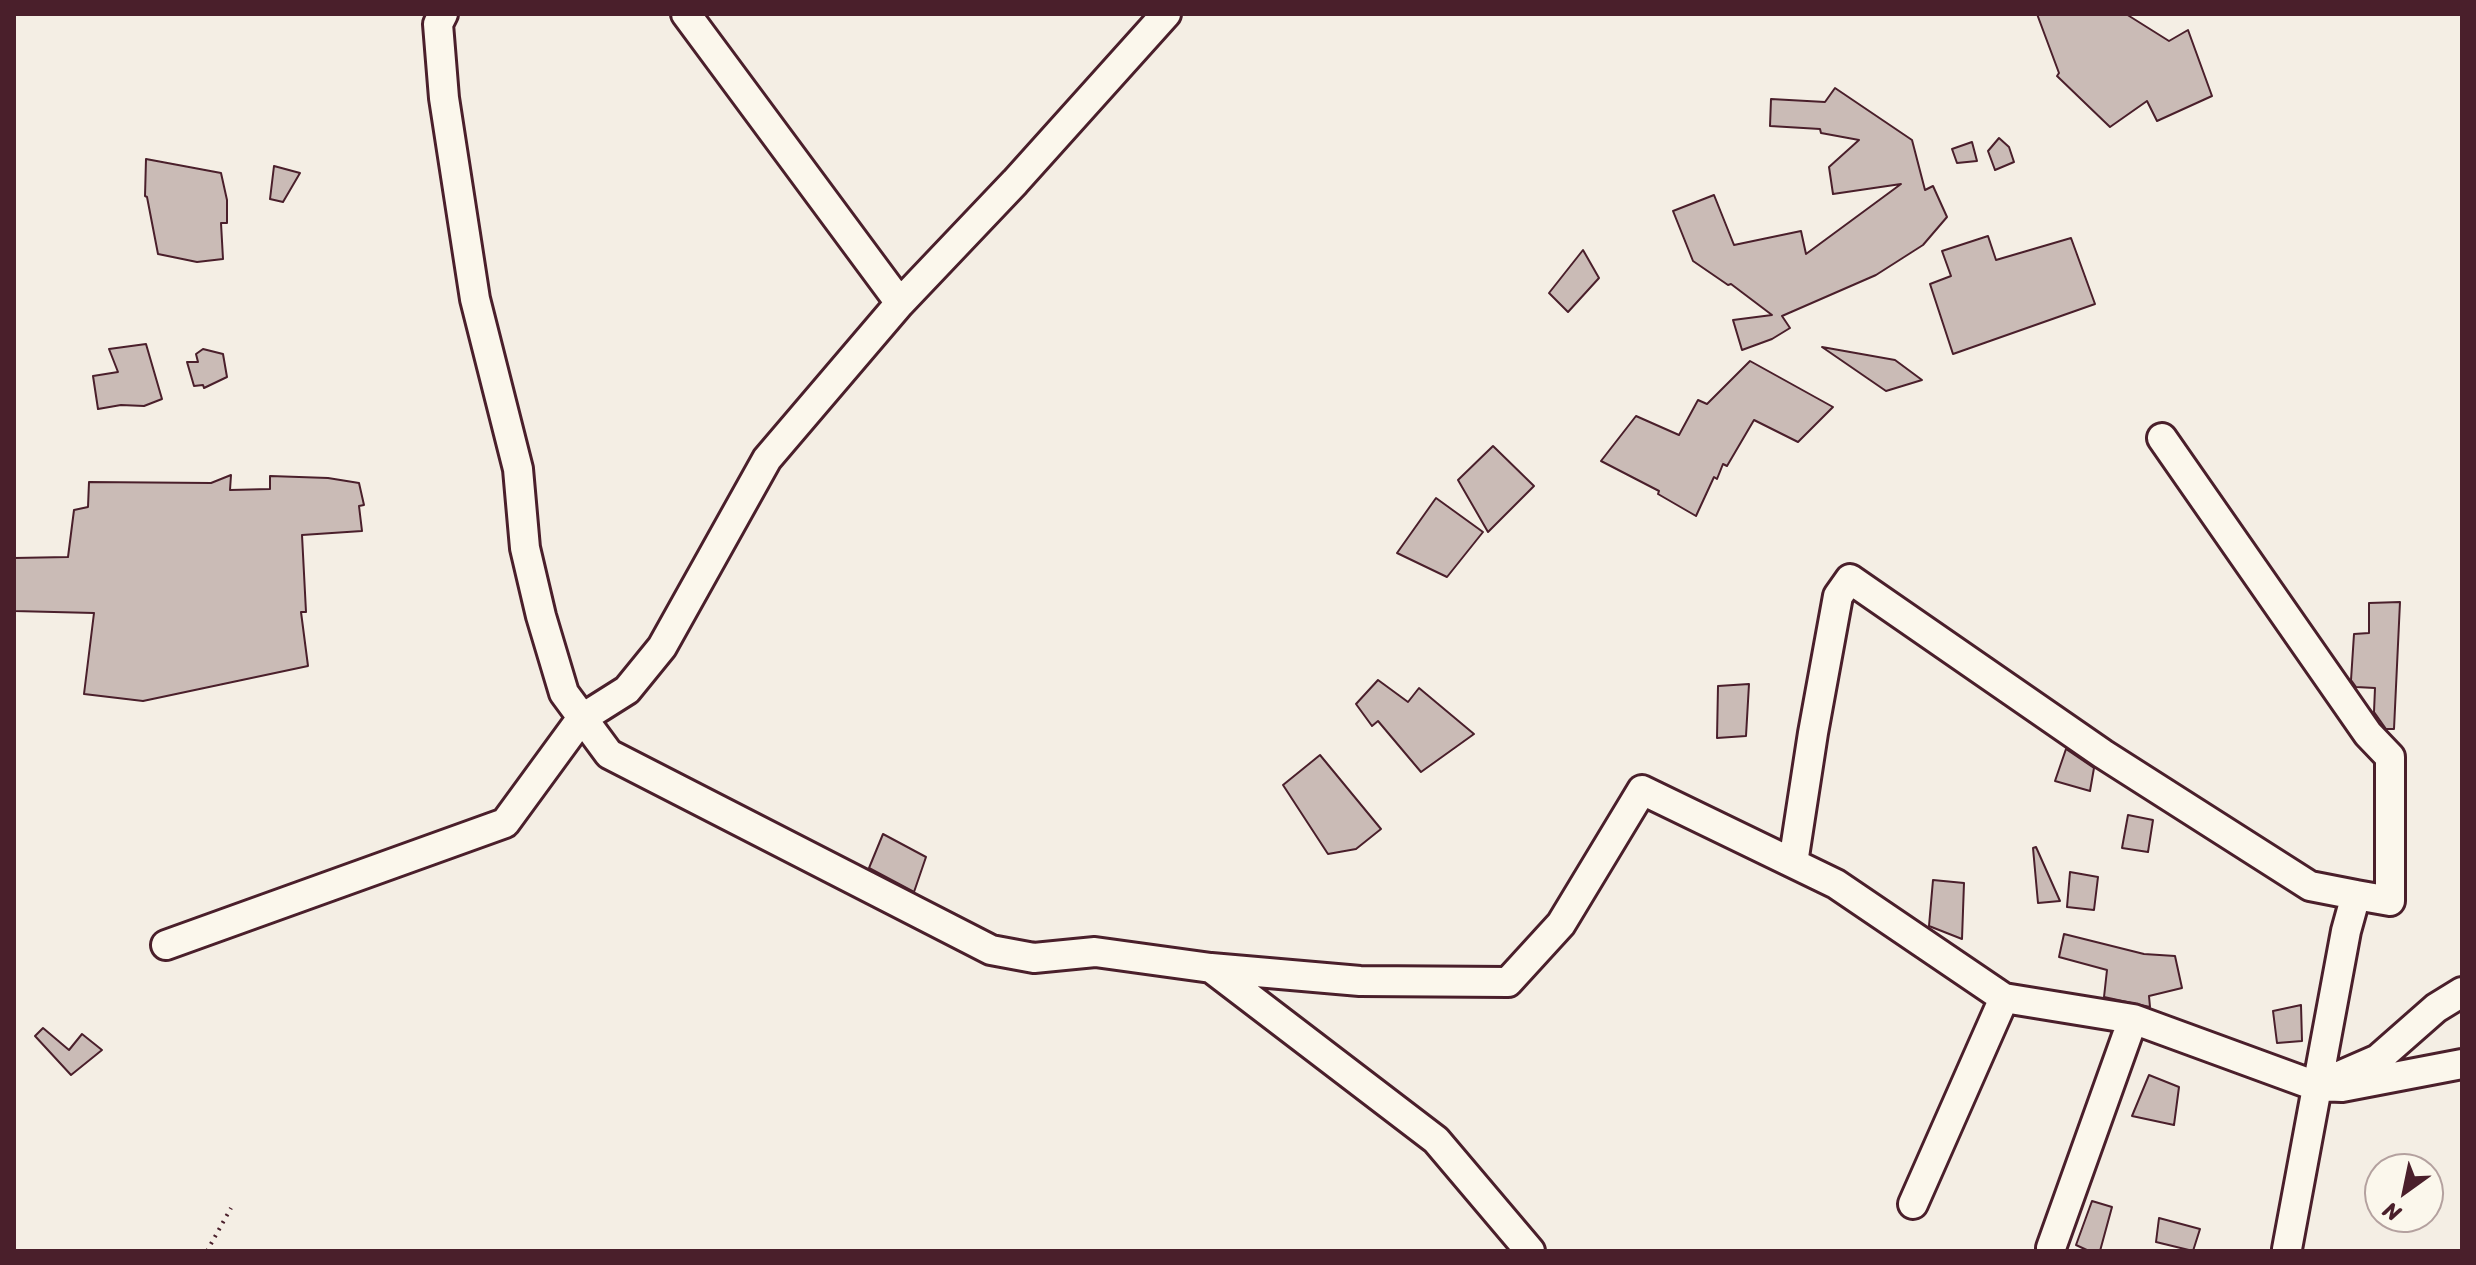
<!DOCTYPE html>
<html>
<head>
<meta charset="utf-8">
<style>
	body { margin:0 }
	#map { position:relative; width:2476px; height:1265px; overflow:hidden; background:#f4eee4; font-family:Sriracha,sans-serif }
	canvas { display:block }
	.frame { position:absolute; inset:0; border:16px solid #4a1f2b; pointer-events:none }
	.north { position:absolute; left:2364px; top:1153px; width:80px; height:80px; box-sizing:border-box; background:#fbf7ec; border:2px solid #b4a19f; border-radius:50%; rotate:213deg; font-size:22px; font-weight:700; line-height:32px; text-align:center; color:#4a1f2b }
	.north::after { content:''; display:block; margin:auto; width:28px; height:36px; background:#4a1f2b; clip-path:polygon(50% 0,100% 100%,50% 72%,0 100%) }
</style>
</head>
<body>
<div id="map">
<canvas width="2476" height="1265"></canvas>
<div class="frame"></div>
<div class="north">N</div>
</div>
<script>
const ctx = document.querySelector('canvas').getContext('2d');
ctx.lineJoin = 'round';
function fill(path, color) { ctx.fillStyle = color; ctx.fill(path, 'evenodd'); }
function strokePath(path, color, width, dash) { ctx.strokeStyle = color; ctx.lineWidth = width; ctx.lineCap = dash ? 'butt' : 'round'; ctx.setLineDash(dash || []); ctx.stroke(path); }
const building = new Path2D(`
	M2037,14h89l43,27 19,-11 24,66 -55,25 -10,-20 -37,26 -53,-51 2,-3z
	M1835,88l77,52 13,50 8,-4 14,31 -24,28 -47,30 -94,41 8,12 -18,11 -30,11 -9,-30 39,-5 -41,-31 -3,1 -35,-24 -20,-50 41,-16 20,50 67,-14 5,23 95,-70 -68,10 -4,-27 30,-27 -38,-7 -1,-4 -50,-3 1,-27 54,3z
	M1999,138l10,9 5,15 -19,8 -7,-19z
	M1972,142l5,19 -20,2 -5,-14z
	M146,159l75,14 6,27v23h-6l2,36 -26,3 -39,-8 -11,-57 -2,-1z
	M274,166l26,7 -17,29 -13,-3z
	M1988,236l8,24 75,-22 24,66 -142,50 -23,-70 21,-8 -9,-25z
	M1583,250l16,28 -31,34 -19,-19z
	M146,344l16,55 -18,7 -23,-1 -23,4 -5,-33 25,-4 -9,-23z
	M1822,347l73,13 27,20 -36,11z
	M203,349l20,5 4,23 -23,11 -1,-3 -9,1 -7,-24h11l-2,-8z
	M1750,361l83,46 -35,35 -44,-22 -27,46 -4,-2 -6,15 -3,-2 -18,39 -38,-22 1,-3 -58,-30 35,-45 43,19 19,-35 9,4z
	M1493,446l41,40 -46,46 -30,-52z
	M231,475l-1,15 40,-1v-13l58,2 31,5 5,22 -5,1 3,25 -60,4 4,77h-5l7,54 -165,35 -59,-7 10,-81 -80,-2v-53l54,-1 6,-47 14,-3 1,-25 122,1z
	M1436,498l47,34 -36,45 -50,-24z
	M2400,602l-6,127h-8l-12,-17 1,-24 -19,-1 -5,-7 3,-46 15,-1v-30z
	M1378,680l30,22 11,-14 55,46 -53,38 -43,-51 -6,5 -16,-22z
	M1749,684l-3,52 -29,2 1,-52z
	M2066,749l28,19 -4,23 -35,-10z
	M1320,755l61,74 -25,20 -28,5 -45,-69z
	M2128,815l25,5 -5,32 -26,-4z
	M883,834l43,23 -12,35 -45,-24z
	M2036,847l24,54 -22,2 -5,-55z
	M2070,872l28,5 -4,33 -27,-3z
	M1933,880l31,3 -2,56 -33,-13z
	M2064,934l80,20 31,2 7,32 -33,8 1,11 -46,-10 3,-27 -48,-13z
	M2301,1005l1,36 -25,2 -4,-32z
	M43,1028l26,22 13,-16 20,16 -31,25 -36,-39z
	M2149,1075l30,12 -5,38 -42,-9z
	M2092,1201l20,6 -12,44h-11l-13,-6z
	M2159,1218l41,11 -7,22 -37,-9z`);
fill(building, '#cabbb6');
strokePath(building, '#4a1f2b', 2);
const minor = new Path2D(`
	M443,14l-5,10 6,74 31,201 43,170 7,79 16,68 23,77 45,61 382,196 43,8 61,-6 116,16 225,172 94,111
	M686,14l214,289
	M2162,438l206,296 22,23v144l-34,-6 -10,36 -59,318
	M1793,863l20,-130 25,-137 12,-17 253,175 207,132 46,9
	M166,945l339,-122 76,-104 46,-29 35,-43 105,-188 133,-156 115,-121 151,-168
	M1211,968l149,13 148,1 53,-58 81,-134 194,94 168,114 129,21 183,67 26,1 120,-23
	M2339,1076l39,-17 58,-51 26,-16
	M1913,1204l91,-206
	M2051,1248l82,-229`);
strokePath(minor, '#4a1f2b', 34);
strokePath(new Path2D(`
	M207,1251l24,-43`), '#4a1f2b', 4, [2, 6]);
strokePath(minor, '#fbf7ec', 28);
</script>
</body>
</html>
